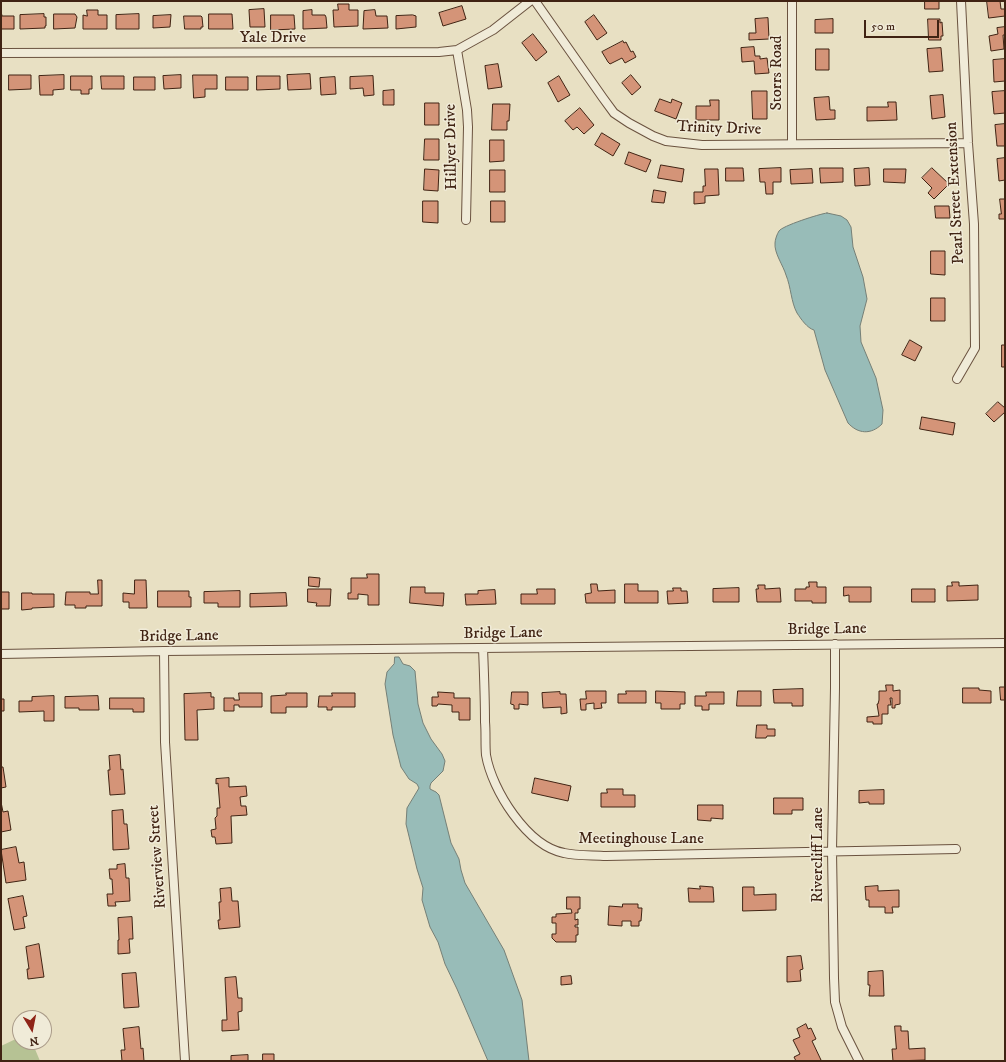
<!DOCTYPE html>
<html>
<head>
<meta charset="utf-8">
<style>
	body { margin:0 }
	#map { position:relative; width:1006px; height:1062px; overflow:hidden; background:#e8e0c3; font-family:"IM FELL DW Pica",serif }
	canvas { display:block }
	.frame { position:absolute; inset:0; border:2px solid #402313; pointer-events:none }
	.north { position:absolute; left:12px; top:1010px; width:40px; height:40px; box-sizing:border-box; background:#f0ebd8; border:1px solid #aa9b89; border-radius:50%; rotate:170deg; font-size:11px; font-weight:700; line-height:16px; text-align:center; color:#402313 }
	.north::after { content:''; display:block; margin:auto; width:14px; height:18px; background:#8f2418; clip-path:polygon(50% 0,100% 100%,50% 72%,0 100%) }
	.scale { position:absolute; left:864px; top:20px; width:75px; height:18px; box-sizing:border-box; border:2px solid #402313; border-top:0; padding-left:5px; font-size:12px; line-height:14px; white-space:nowrap; color:#402313; -webkit-text-stroke:3px #f0ebd8; paint-order:stroke }
</style>
</head>
<body>
<div id="map">
<canvas width="1006" height="1062"></canvas>
<div class="frame"></div>
<div class="north">N</div>
<div class="scale">50 m</div>
</div>
<script>
const ctx = document.querySelector('canvas').getContext('2d');
ctx.lineJoin = 'round';
function fill(path, color) { ctx.fillStyle = color; ctx.fill(path, 'evenodd'); }
function strokePath(path, color, width, dash) { ctx.strokeStyle = color; ctx.lineWidth = width; ctx.lineCap = dash ? 'butt' : 'round'; ctx.setLineDash(dash || []); ctx.stroke(path); }
function label(font, color, halo, rows, align = 'center') {
  ctx.font = font + ' "IM FELL DW Pica",serif'; ctx.lineWidth = 3; ctx.setLineDash([]); ctx.textBaseline = 'middle'; ctx.strokeStyle = halo; ctx.fillStyle = color; for (const [text, x, y, turn = 0] of rows) {
    ctx.save(); ctx.translate(x, y); ctx.rotate((+turn || 0) * Math.PI / 180); ctx.textAlign = isNaN(turn) ? turn : align; if (halo) ctx.strokeText(text, 0, 0); ctx.fillText(text, 0, 0); ctx.restore();
  }
}
fill(new Path2D(`
	M20,1037v5h12l8,19h-39v-15z`), '#b6c294');
const water = new Path2D(`
	M827,213l14,3 6,4 4,7 2,20 10,30 4,22 -7,27 1,16 15,36 7,32 -1,14c-11,11 -24,10 -34,-1l-23,-53 -11,-40c-7,-2 -13,-11 -17,-17 -6,-11 -6,-26 -11,-38 -3,-10 -12,-22 -11,-32 0,-3 2,-9 4,-12 3,-5 40,-17 48,-18z
	M395,657h4l4,7 7,2 5,5 3,33 5,19 8,16 11,15 3,7 -2,10 -12,12 -1,3v3l6,3 3,3 12,48 8,16 2,11 4,13 39,67 18,50 7,61h-41l-31,-72 -12,-25 -7,-22 -8,-15 -8,-27 1,-12 -6,-19 -11,-45 1,-16 12,-20 -2,-4 -8,-5 -8,-12 -8,-32 -8,-51 2,-12 7,-8z`);
fill(water, '#98bcb8');
strokePath(water, '#757f76', 1);
const building = new Path2D(`
	M925,1h14v8h-14z
	M987,1h13l1,8h4v7l-16,2z
	M338,4h11v6h9v16l-24,1 -1,-17h5z
	M462,6l4,13 -23,7 -4,-13z
	M264,9l1,18h-15l-1,-17z
	M87,10h11v5h9v14h-24v-14l4,1z
	M312,10v5h13l1,2 1,11 -24,1v-18z
	M375,10l1,6h11l1,12 -25,1 1,-18z
	M1,11l1,5h12v13h-13z
	M44,14v3h2v9h-1v2l-25,1v-14z
	M54,14h21l2,3 -2,11 -21,1z
	M139,14v15h-23v-14z
	M209,14h23l1,15h-24z
	M171,15l-1,12 -17,1v-12z
	M271,15h23l1,14 -24,1z
	M413,15l3,1v11l-20,2v-13z
	M594,15l13,18 -10,7 -12,-18z
	M184,16h17l1,1 1,10h-2v2h-16z
	M768,18l1,21 -20,1v-7h7l-1,-14z
	M833,19v14h-18v-13z
	M928,19h12v4l2,-1 1,14h-2v4h-12z
	M1005,27v8h-2l1,14 -13,2 -2,-15 9,-2 -1,-6z
	M533,34l14,18 -11,9 -14,-18z
	M623,41l1,2 2,-1 5,10 2,-1 3,6 -11,6 -3,-5 -12,6 -2,-2 -6,-10z
	M754,47l1,9h5v3l7,-1 2,15 -14,1 -1,-13 -12,1 -1,-14z
	M941,48l2,23 -14,1 -2,-23z
	M816,49h13v21h-13z
	M1005,59v22l-11,1 -1,-22z
	M498,64l4,23 -14,2 -3,-23z
	M310,74l1,15 -23,1 -1,-15z
	M9,75h22v14l-22,1z
	M64,75v14l-11,1v5h-13l-1,-19z
	M181,75v13l-17,1 -1,-13z
	M193,75h24v14h-12v8l-11,1z
	M631,75l10,12 -9,8 -10,-12z
	M71,76h21v13h-3v5h-8v-4h-10z
	M101,76h23v13h-22z
	M257,76h23v13l-23,1z
	M373,76l1,19 -10,1 -1,-8 -13,1v-12z
	M559,76l11,19 -12,7 -10,-19z
	M134,77h21v13h-21z
	M226,77h22v13h-22z
	M335,77l1,17 -15,1 -1,-17z
	M394,90v15h-11v-14z
	M752,91h15v28h-14z
	M1005,91v22l-11,1 -2,-22z
	M943,95l2,22 -13,2 -2,-23z
	M829,97l1,13h5v9l-19,1 -2,-22z
	M660,99l11,4 1,-4 10,4 -6,16 -21,-8z
	M710,100h9v20h-23v-14h14z
	M888,102h8l1,18 -30,1v-14h21z
	M425,103h14v22h-14z
	M493,104h17l-1,17h-2v9h-15z
	M580,108l14,17 -10,9 -7,-7 -4,3 -8,-9z
	M1005,124v22h-8l-2,-21z
	M602,133l18,11 -7,12 -18,-11z
	M425,139h14v21h-15z
	M490,140h14v21l-14,1z
	M629,152l22,8 -5,12 -21,-8z
	M1005,158v22l-6,1 -2,-22z
	M661,165l23,4 -2,13 -24,-4z
	M726,168h17l1,13h-18z
	M781,168v14h-8v12h-7l-1,-12h-5l-1,-13z
	M820,168h23v14l-22,1z
	M869,168l1,17 -15,1 -1,-17z
	M932,168l17,16 -15,15 -6,-6 4,-5 -10,-10z
	M425,169l14,1 -1,21 -14,-1z
	M705,169h13l1,26 -14,1v7l-11,1v-12h9v-6h2z
	M812,169l1,14 -22,1 -1,-14z
	M884,169h22l-1,14 -21,-1z
	M490,170h15v22h-15z
	M654,190l12,2 -2,11 -12,-1z
	M1000,199h5v20h-6v-5h2z
	M423,201h15v22l-15,-1z
	M491,201h14v21h-14z
	M935,206h14l1,12h-14z
	M931,251h14v24l-14,-1z
	M931,298h14v23h-14z
	M910,340l12,7 -7,14 -13,-6z
	M1002,345h3v22h-3z
	M998,402l7,6v4l-11,10 -8,-8z
	M922,417l33,6 -2,12 -33,-6z
	M367,574h12v31h-11v-10l-10,-1v5h-10v-6h3v-15h16z
	M309,577l11,1 -1,9 -10,-1z
	M98,580h4v26h-16v2h-11v-3h-10l1,-13h24v2h8z
	M135,580h11l1,28h-18v-6h-6v-9l11,1z
	M809,582h8v5h9v16h-14v-2h-17v-12h11v-2h3z
	M952,582h7v4l19,-1v15l-31,1v-15h5z
	M591,584h6l1,7 17,-1v13h-29l-1,-9 6,-1z
	M625,584h13v7h20v12h-33z
	M758,585h7v4l15,-1 1,14h-24l-1,-13h2z
	M411,587h14v6h19l-1,13 -33,-3z
	M844,587h27v15h-22v-7l-5,1z
	M673,588h8v3h6l1,12 -20,1 -1,-13h6z
	M739,588v14h-26v-13z
	M308,589h23l-1,17h-14l1,-3 -9,-1z
	M537,589h18v15h-34v-10h16z
	M912,589h23v13h-23z
	M495,590l1,14 -30,1 -1,-11h13v-3z
	M158,591h31v6h2v10h-33z
	M240,591v16h-22v-4h-14v-11z
	M1,592h8v17h-8z
	M22,593h10v1h22v13l-22,1v1l-10,1z
	M286,593l1,13 -37,1v-13z
	M886,685h7v6l7,-1v14l-5,1v3h-3v-10h-2l1,7h-3v9h-6v10h-9v-2h-6v-5l12,-1 -2,-12h1l1,-4v-9h7z
	M1000,687h5v13h-4z
	M963,688h16v2l12,1v12h-28z
	M803,689v17h-11v-3h-18l-1,-13z
	M586,691h20v12h-5l1,5 -8,1v-6l-8,1v6h-5l-1,-11h6z
	M626,691h20v12h-28v-9h8z
	M656,691l29,1v12h-5v5h-19v-6h-5z
	M738,691h23v15h-24z
	M438,692l16,1v5h16v22h-11v-8h-7v-7l-14,-1 -1,2h-5v-9h6z
	M512,692h16v13l-9,-1v5h-5v-4l-3,-1z
	M560,692v2h6l1,19 -6,1v-7l-18,1 -1,-15z
	M706,692h18v12h-15v6h-7v-4h-7v-10h11z
	M211,693v4h3v12l-17,1 1,30h-13l-1,-46z
	M239,693h23v14h-23v-2h-5v6h-10v-13h10v2h5z
	M286,693h21v14h-21v6h-15v-17l15,-1z
	M332,693h23v14h-23v3h-5v-3h-9l1,-11h13z
	M54,696v25h-10v-10l-25,1v-11h13v-4z
	M98,696l1,14h-20v-2h-14v-11z
	M110,698h34v14h-11v-3h-23z
	M1,699h3v12h-3z
	M757,725h10v4h8v7h-8l-1,2h-10z
	M120,755l1,15 2,-1 2,25 -15,1 -2,-25h2l-1,-14z
	M1,767h2l3,20 -5,1z
	M229,778v9l17,-1 1,10 -7,1 1,9h5l1,9 -16,1 1,27 -16,1 -1,-7h-3l-1,-7 5,-1 -1,-11 2,-2v-8h3l-2,-25 -2,1v-5z
	M535,778l36,8 -3,15 -36,-8z
	M607,789h16v6h12v12h-34v-14h6z
	M884,790v14h-15v-2l-10,1v-12z
	M774,798h29v12h-11v4h-18z
	M1,802l2,10 5,-1 3,19 -10,2z
	M698,805h25v14l-12,-1v3l-13,-1z
	M123,810l1,14h3l2,25 -16,1 -1,-39z
	M16,847l3,16 5,-1 2,18 -20,3 -5,-33z
	M125,864l1,14h3l1,23 -15,1 1,4h-8l-1,-12h6l-1,-15h-2l-1,-10h8v-4z
	M700,886l13,1 1,15h-25l-1,-14 12,1z
	M878,886v5l21,-1v17h-7l1,6h-8v-6h-16v-7h-3l-1,-13z
	M743,887h11v8l22,-1v16l-33,1z
	M231,888l1,13h6l2,26 -21,2 -1,-9h2l-1,-18h2l-1,-13z
	M23,896l4,20 -4,1 2,11 -11,2 -6,-31z
	M567,897h13v12h-2v4h-3v7l3,-1v6h-3v2h3v8h-2v7h-20l-4,-4v-4h4v-11h-4v-6h4v-3l16,-1 -1,-4h-4z
	M623,904h15v4h4l-1,13h-2v5h-8v-5h-9v5l-14,-1 1,-19 13,1z
	M132,917l1,22h-4l1,14 -12,1v-14h1l-1,-22z
	M39,944l5,33 -16,2 -1,-10h2l-3,-22z
	M801,956l2,13 -3,1 1,11 -14,1v-25z
	M883,971l1,25h-15l1,-11h-2v-13z
	M136,973l3,34 -15,1 -2,-34z
	M571,976l1,8 -11,1v-8z
	M236,977l2,21h4v13l-4,1 1,18 -17,1v-11h5l-2,-42z
	M806,1024l2,5 3,-1 5,11 -4,2 9,19 -2,1h-23l-2,-4 6,-3 -7,-14 7,-3 -3,-8z
	M895,1026h6v5h7l1,18 16,-1v12l-32,1 -1,-12h4z
	M139,1027l2,22 2,-1 1,13h-22l-1,-11h4l-2,-21z
	M263,1054h11v7h-11z
	M248,1055v6h-17v-5z`);
fill(building, '#d49478');
strokePath(building, '#402313', 1);
const street = new Path2D(`
	M535,1l68,97 11,15 15,10 24,13 13,5 36,4 266,-2
	M792,1v143
	M457,50l10,60 1,17 -2,93
	M1,53l438,-1 18,-2 36,-20 37,-29
	M957,379l18,-31 -1,-124 -6,-81 -7,-142
	M835,644v44l-3,163 2,127 1,24 7,25 17,34
	M483,648c1,25 2,49 2,74 1,10 0,22 1,33 6,35 41,91 78,98 13,3 29,2 42,3l350,-7
	M164,651l1,91 20,319
	M1,654l163,-3 841,-8`);
strokePath(street, '#6a523f', 10);
strokePath(street, '#f0ebd8', 8);
label('16px', '#402313', '#f0ebd8', [
	["Yale Drive",273,39],
	["Storrs Road",778,73,-90],
	["Trinity Drive",719,129,2],
	["Hillyer Drive",452,147,-91],
	["Pearl Street Extension",956,193,-93],
	["Bridge Lane",827,630,-1],
	["Bridge Lane",503,634,-1],
	["Bridge Lane",179,637,-1],
	["Meetinghouse Lane",641,840],
	["Rivercliff Lane",819,855,-90],
	["Riverview Street",158,857,-94]
]);
</script>
</body>
</html>
